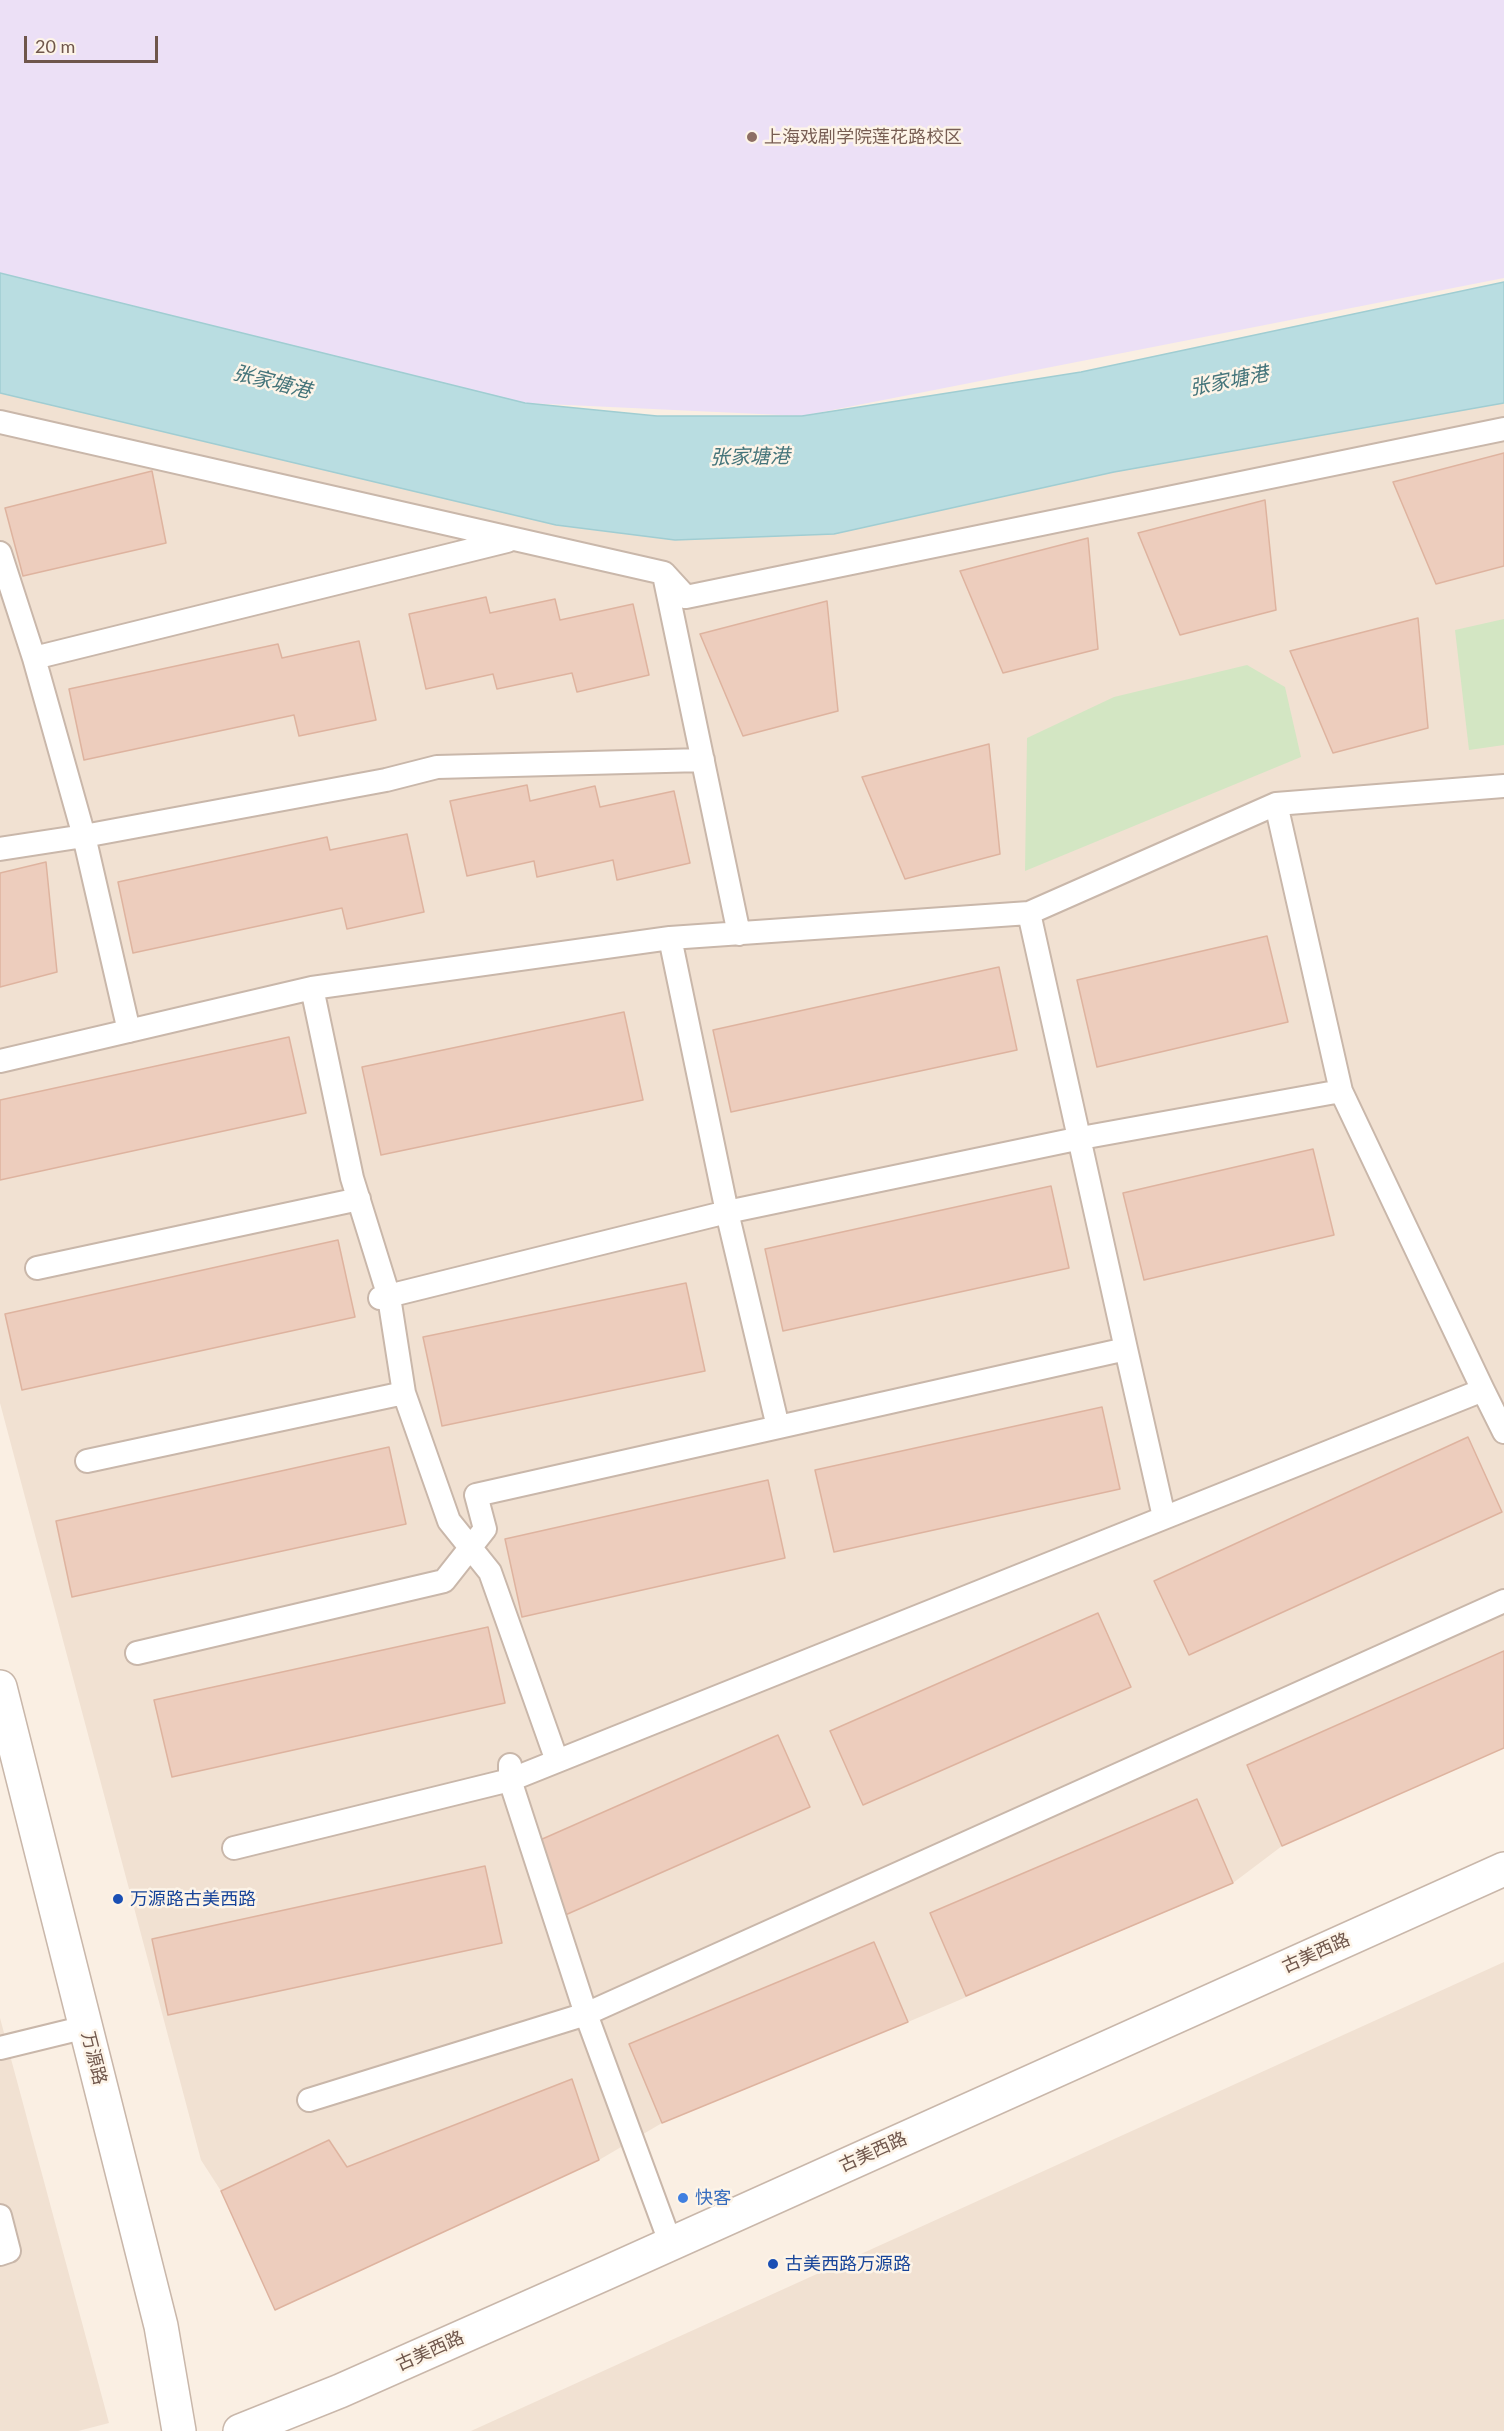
<!DOCTYPE html>
<html>
<head>
<meta charset="utf-8">
<style>
	body { margin:0 }
	#map { position:relative; width:1504px; height:2431px; overflow:hidden; background:#faefe3; font-family:Lato,sans-serif }
	canvas { display:block }
	.scale { position:absolute; left:24px; top:36px; width:134px; height:27px; box-sizing:border-box; border:3px solid #6f564b; border-top:0; padding-left:8px; font-size:18px; line-height:21px; white-space:nowrap; color:#6f564b; -webkit-text-stroke:4px #fdf4e8; paint-order:stroke }
</style>
</head>
<body>
<div id="map">
<canvas width="1504" height="2431"></canvas>
<div class="scale">20 m</div>
</div>
<script>
const ctx = document.querySelector('canvas').getContext('2d');
ctx.lineJoin = 'round';
function fill(path, color) { ctx.fillStyle = color; ctx.fill(path, 'evenodd'); }
function strokePath(path, color, width, dash) { ctx.strokeStyle = color; ctx.lineWidth = width; ctx.lineCap = dash ? 'butt' : 'round'; ctx.setLineDash(dash || []); ctx.stroke(path); }
function label(font, color, halo, rows, align = 'center') {
  ctx.font = font + ' Lato,"Noto Sans SC",sans-serif'; ctx.lineWidth = 5; ctx.setLineDash([]); ctx.textBaseline = 'middle'; ctx.strokeStyle = halo; ctx.fillStyle = color; for (const [text, x, y, turn = 0] of rows) {
    ctx.save(); ctx.translate(x, y); ctx.rotate((+turn || 0) * Math.PI / 180); ctx.textAlign = isNaN(turn) ? turn : align; if (halo) ctx.strokeText(text, 0, 0); ctx.fillText(text, 0, 0); ctx.restore();
  }
}
fill(new Path2D(`
	M0,393l556,132 278,9 280,-62 390,-69v1345l-222,98 -49,37 -325,139 -246,101 -63,37 -324,150 -54,-119 -20,-31 -201,-757z
	M1504,1962v469h-1033z
	M0,2018l109,405 -31,8h-78z`), '#f1e1d2');
fill(new Path2D(`
	M0,0h1504v278l-702,138 -277,-13 -525,-130z`), '#ece0f6');
fill(new Path2D(`
	M1504,619v126l-35,5 -14,-120z
	M1247,665l38,22 16,70 -276,114 2,-133 87,-41z`), '#d3e6c3');
const water = new Path2D(`
	M0,273l525,130 132,13h145l279,-44 423,-90v121l-390,69 -280,62 -159,6 -119,-15 -556,-132z`);
fill(water, '#b9dde1');
strokePath(water, '#a0cdd2', 1.5);
const building = new Path2D(`
	M1504,453v113l-68,18 -43,-102z
	M152,471l14,72 -143,33 -18,-68z
	M1265,500l11,110 -96,25 -42,-102z
	M1088,538l10,111 -95,24 -43,-102z
	M486,597l4,16 65,-14 5,21 73,-16 16,71 -72,17 -5,-19 -75,16 -4,-15 -67,15 -17,-75z
	M827,601l11,110 -95,25 -43,-102z
	M1418,618l10,110 -95,25 -43,-102z
	M359,641l17,79 -77,16 -5,-21 -210,45 -15,-71 209,-45 4,14z
	M989,744l11,110 -95,25 -43,-102z
	M527,785l3,16 65,-15 5,21 74,-16 16,72 -73,17 -4,-20 -76,17 -3,-16 -67,15 -17,-75z
	M407,834l17,78 -77,17 -5,-21 -209,45 -15,-71 209,-45 3,13z
	M46,862l11,110 -57,15v-114z
	M1267,936l21,86 -191,45 -20,-87z
	M999,967l18,83 -286,62 -18,-82z
	M624,1012l19,88 -262,55 -19,-88z
	M289,1037l17,76 -306,67v-80z
	M1313,1149l21,86 -190,45 -21,-87z
	M1051,1186l18,82 -286,63 -18,-82z
	M338,1240l17,77 -333,73 -17,-76z
	M686,1283l19,88 -263,55 -19,-89z
	M1102,1407l18,82 -286,63 -19,-82z
	M1468,1437l34,75 -313,143 -35,-74z
	M389,1447l17,77 -334,73 -16,-76z
	M768,1480l17,78 -263,59 -17,-78z
	M1098,1613l33,74 -268,118 -33,-74z
	M488,1627l17,76 -333,74 -18,-77z
	M1504,1651v97l-222,98 -35,-81z
	M778,1735l32,72 -247,109 -32,-72z
	M1197,1799l36,84 -267,113 -36,-83z
	M485,1866l17,77 -334,72 -16,-76z
	M874,1942l34,80 -246,101 -33,-79z
	M572,2079l27,81 -324,150 -54,-119 108,-51 18,27z`);
fill(building, '#edcdbd');
strokePath(building, '#deb39f', 1.5);
const lane = new Path2D(`
	M0,422l664,151 22,24 818,-168
	M0,553l34,105 50,178 45,195
	M664,575l75,359
	M34,658l473,-117
	M0,849l84,-13 302,-56 51,-13 266,-7
	M1029,913l97,436
	M670,938l57,274 51,215
	M312,988l40,190 37,119 15,96 45,128 41,51 67,189
	M0,1061l312,-73 358,-50 359,-25 247,-109
	M37,1268l322,-69
	M380,1298l347,-86 354,-74 260,-47
	M1483,1390l-142,-299 -65,-287 228,-18
	M87,1461l317,-68
	M137,1653l307,-72 41,-52 -9,-34 650,-146 38,168
	M510,1765v15l76,234 84,228
	M234,1848l276,-68 973,-390 21,42
	M0,2048l86,-21
	M309,2100l277,-86 918,-413
	M0,2216l9,35 -9,3`);
const street = new Path2D(`
	M0,1687l161,639 18,105
	M240,2431l100,-40 266,-118 898,-404`);
strokePath(lane, '#c9b7aa', 26);
strokePath(street, '#c9b7aa', 36);
strokePath(lane, '#fff', 22);
strokePath(street, '#fff', 33);
for (const [x, y, r, color] of [
	[752,137,6,"#8d6e63"],
	[118,1899,6,"#1a4fb4"],
	[683,2198,6,"#3f7fe0"],
	[773,2264,6,"#1a4fb4"]
]) { const dot = new Path2D(); dot.arc(x, y, r, 0, 2 * Math.PI); ctx.fillStyle = color; ctx.fill(dot); strokePath(dot, '#fdf4e8', 2); }
label('18px', '#785e54', '#fdf4e8', [
	["上海戏剧学院莲花路校区",764,137]
], 'left');
label('18px', '#164399', '#fdf4e8', [
	["万源路古美西路",130,1899],
	["古美西路万源路",785,2264]
], 'left');
label('18px', '#6f564b', '#fdf4e8', [
	["古美西路",1316,1953,-24],
	["万源路",94,2058,76],
	["古美西路",873,2152,-24],
	["古美西路",430,2351,-24]
]);
label('18px', '#366cbe', '#fdf4e8', [
	["快客",695,2198]
], 'left');
label('italic 20px', '#44747a', '#fdf4e8', [
	["张家塘港",1229,381,-11],
	["张家塘港",272,382,14],
	["张家塘港",750,457,-1]
]);
</script>
</body>
</html>
